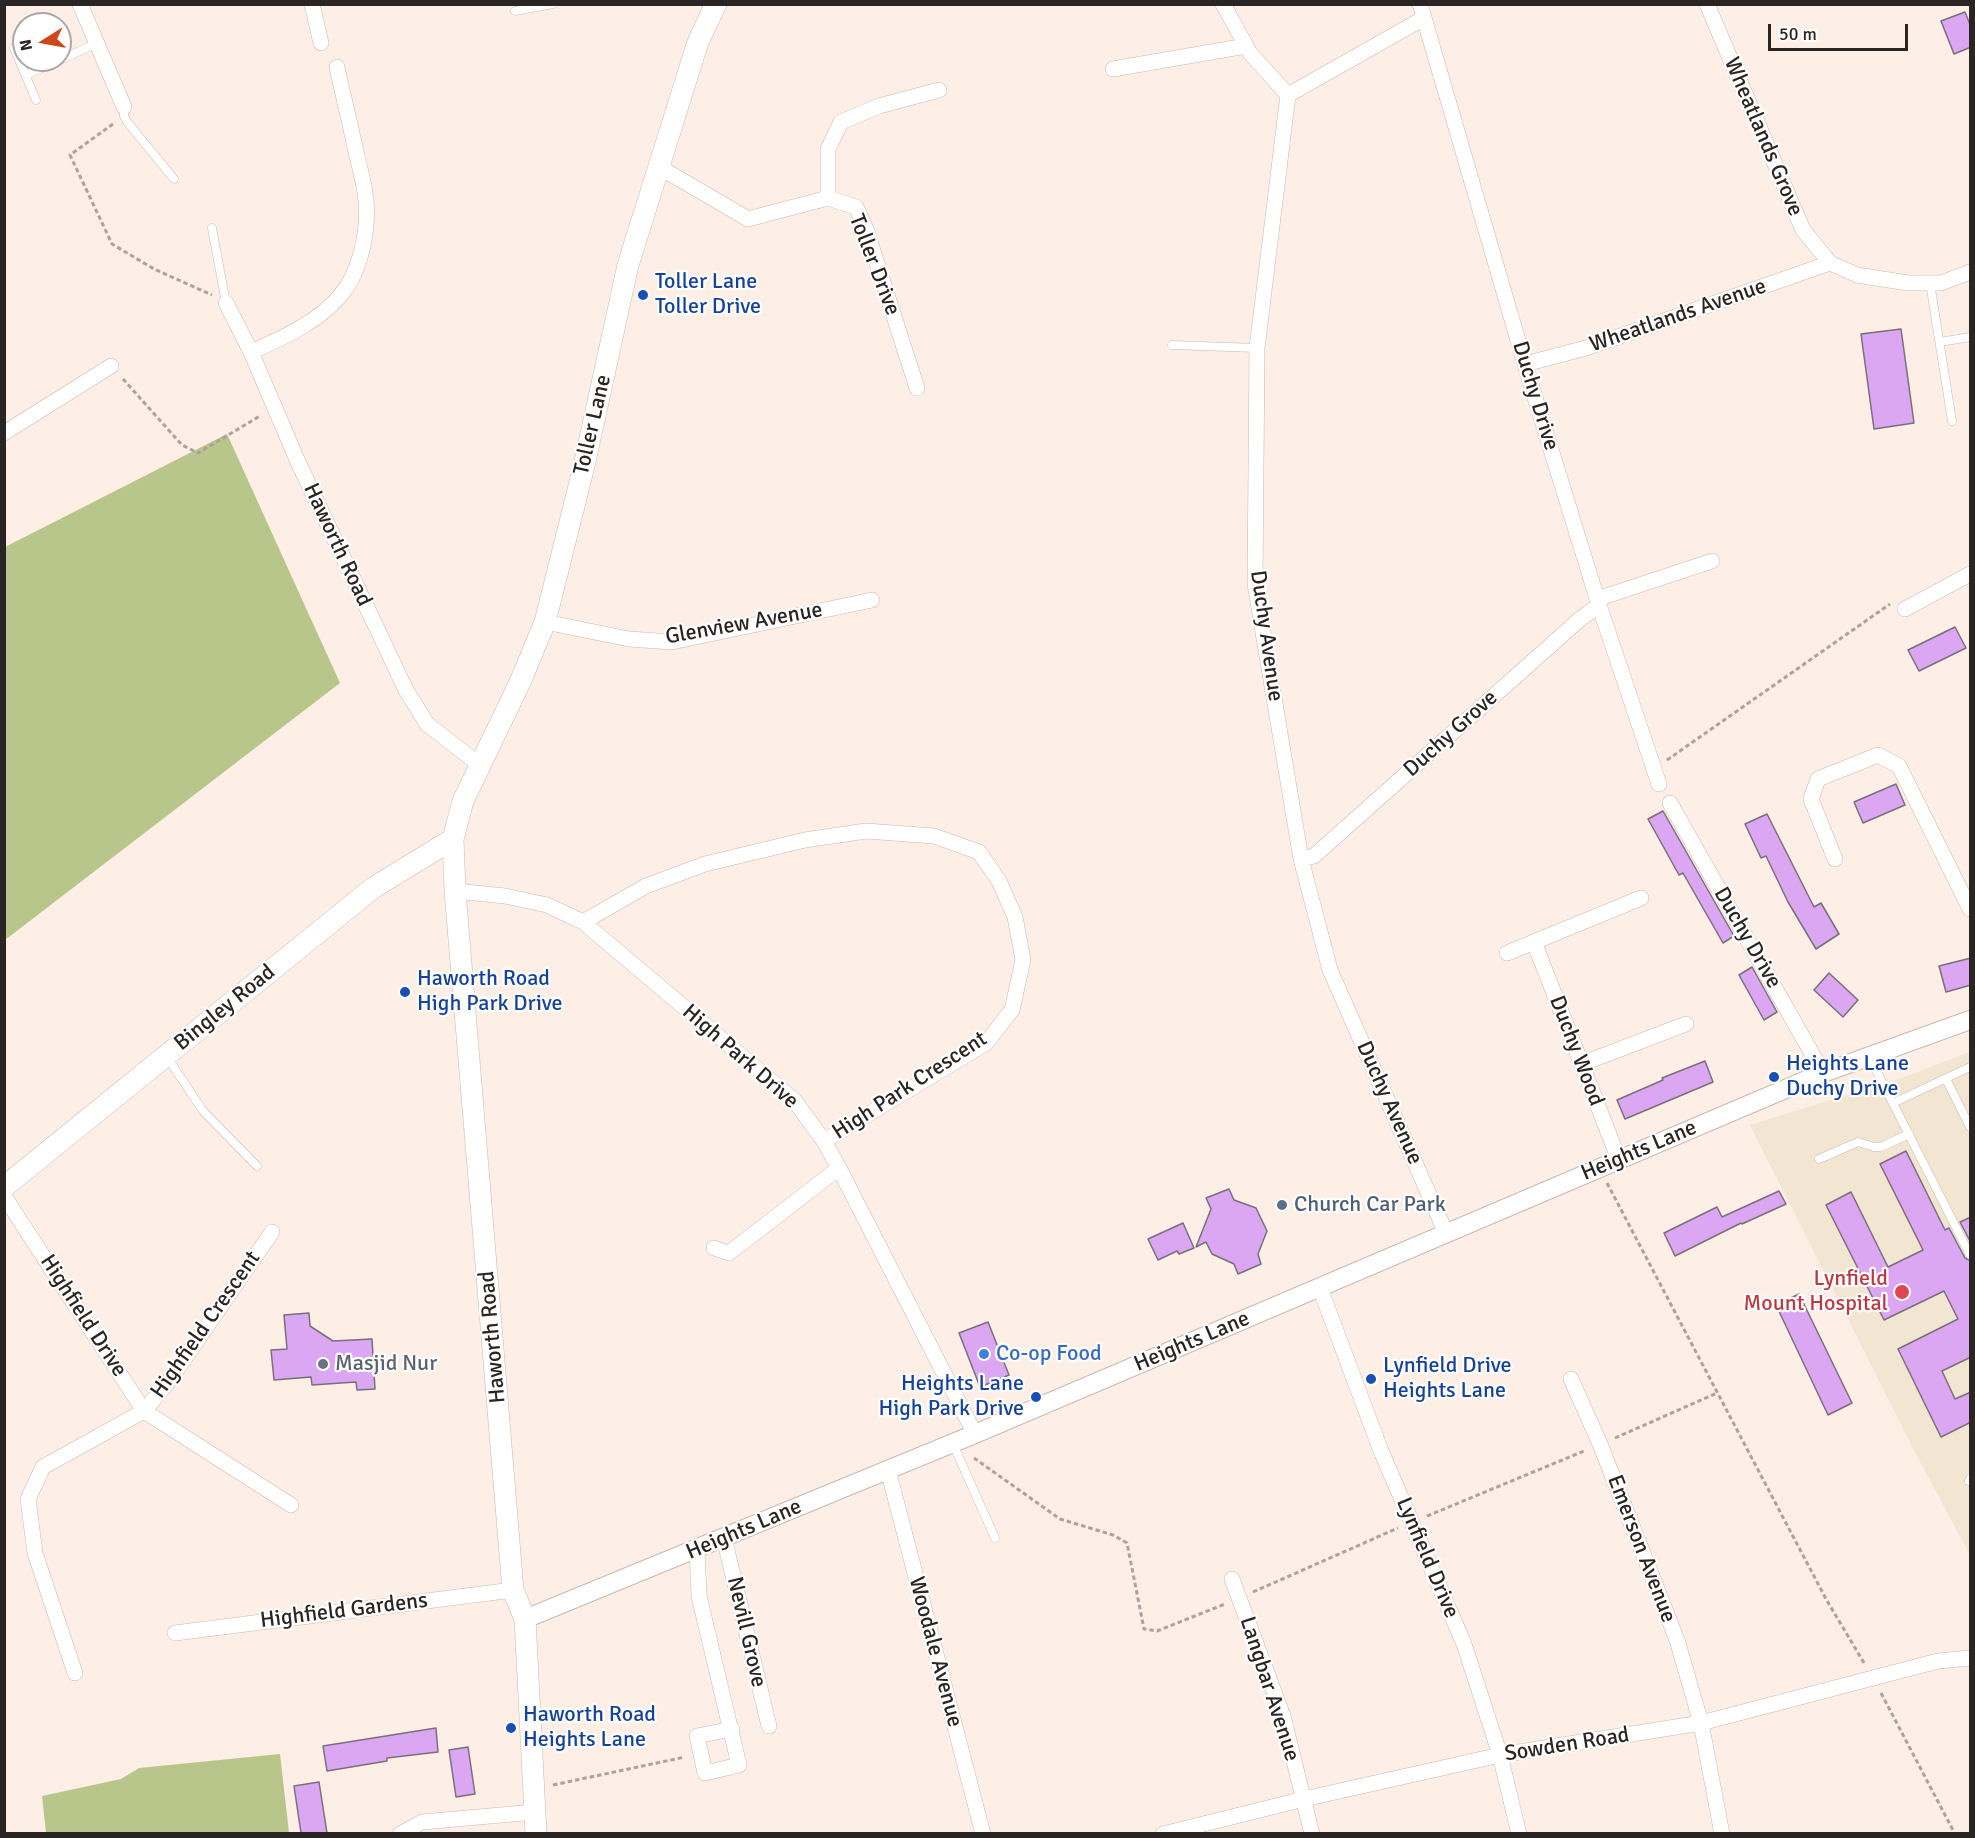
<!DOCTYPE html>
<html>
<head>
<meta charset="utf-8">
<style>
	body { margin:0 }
	#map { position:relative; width:1975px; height:1838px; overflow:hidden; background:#fdeee6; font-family:Signika,sans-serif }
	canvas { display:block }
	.frame { position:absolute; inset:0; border:6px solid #2a2522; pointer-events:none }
	.north { position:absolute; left:12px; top:12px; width:60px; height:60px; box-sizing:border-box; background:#fff; border:2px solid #aaa8a7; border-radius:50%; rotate:259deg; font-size:16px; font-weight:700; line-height:24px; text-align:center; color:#2a2522 }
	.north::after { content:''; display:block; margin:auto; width:21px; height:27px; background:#ce4619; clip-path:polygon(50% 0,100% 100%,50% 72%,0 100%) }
	.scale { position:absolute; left:1768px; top:24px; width:140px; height:27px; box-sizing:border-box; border:3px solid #2a2522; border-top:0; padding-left:8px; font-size:18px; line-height:21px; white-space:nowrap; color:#2a2522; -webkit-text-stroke:4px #fff; paint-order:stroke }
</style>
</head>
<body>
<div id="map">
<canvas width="1975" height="1838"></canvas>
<div class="frame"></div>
<div class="north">N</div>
<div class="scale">50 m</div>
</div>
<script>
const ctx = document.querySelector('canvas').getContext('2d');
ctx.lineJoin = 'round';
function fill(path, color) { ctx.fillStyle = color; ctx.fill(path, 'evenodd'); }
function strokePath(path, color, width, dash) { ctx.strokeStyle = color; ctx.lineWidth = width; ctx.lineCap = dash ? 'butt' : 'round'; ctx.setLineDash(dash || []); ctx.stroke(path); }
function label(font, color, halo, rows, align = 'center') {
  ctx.font = font + ' Signika,sans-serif'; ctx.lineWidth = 4.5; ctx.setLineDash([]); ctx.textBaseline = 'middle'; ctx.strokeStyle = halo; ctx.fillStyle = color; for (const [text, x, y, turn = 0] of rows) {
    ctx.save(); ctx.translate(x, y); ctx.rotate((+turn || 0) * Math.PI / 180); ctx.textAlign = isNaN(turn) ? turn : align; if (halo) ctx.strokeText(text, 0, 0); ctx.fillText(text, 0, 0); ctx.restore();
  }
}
fill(new Path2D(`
	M1970,1052v503l-52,-97 -168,-333 149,-46z`), '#f2e6d2');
fill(new Path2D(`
	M227,434l113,249 -335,257v-393z
	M280,1754l9,79h-243l-4,-37 79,-17 18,-11z`), '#b9c68b');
const building = new Path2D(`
	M1965,12l6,15v20l-17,7 -13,-33z
	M1901,329l13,94 -40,6 -13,-95z
	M1955,627l11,21 -47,23 -11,-21z
	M1896,784l9,21 -42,18 -9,-21z
	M1663,811l71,125 -11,7 -40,-70 -4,2 -31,-56z
	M1767,814l47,93 7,-4 18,31 -23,15 -28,-47 -22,-46 -5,2 -16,-34z
	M1971,958v27l-25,7 -7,-26z
	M1752,967l25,45 -13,8 -25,-45z
	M1829,973l29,27 -15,17 -29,-27z
	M1705,1061l8,21 -88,37 -8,-19 46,-20 -1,-2z
	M1906,1151l39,79 4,-2 16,30 6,3v96l-29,14 13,28 16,-7v30l-30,15 -43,-88 60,-30 -14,-28 -60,29 -58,-115 25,-13 37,75 35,-17 -43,-86z
	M1229,1189l5,11 22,8 11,23 -9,23 3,10 -23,10 -4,-10 -22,-10 -6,-12 -10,5 15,-38 -5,-11z
	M1779,1191l7,13 -44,20 -1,-1 -66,33 -11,-23 53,-26 5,10z
	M1971,1217v26l-11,-21z
	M1183,1223l11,25 -15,6 -2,-3 -19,9 -10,-21z
	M1799,1294l53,109 -24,12 -52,-110z
	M309,1313l1,13 23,15 39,-2 3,50 -18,1 -1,-8 -44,3 -1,-8 -37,3 -3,-30 16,-1 -3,-34z
	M988,1322l21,53 -29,12 -21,-54z
	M436,1728l2,24 -51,6v3l-60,10 -4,-25z
	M468,1747l7,47 -19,3 -7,-47z
	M319,1782l8,51h-26l-7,-47z`);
fill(building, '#dba7f2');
strokePath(building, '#78707b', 1.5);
const service = new Path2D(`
	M515,11l38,-7
	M14,48l22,52
	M60,60l37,-17
	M26,75l34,-15
	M124,107v9l4,7 46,56
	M212,228l14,75
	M1930,283l22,138
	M1940,342l30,-5
	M1172,345l85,3
	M167,1057l36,54 54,55
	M1870,1058l100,197
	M1946,1079l24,48
	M1893,1103l77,-36
	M1819,1159l39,-17 16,5h7l28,-13
	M953,1444l42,94
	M1969,1481l1,-2`);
const minor = new Path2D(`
	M80,4l44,103
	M312,4l9,39
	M1223,4l27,49 38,42
	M1420,4l109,374 70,227 60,179
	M1707,4l96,226 27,33 27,12 51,8h33l29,-11
	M1424,18l-136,77 -31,253 -2,236 46,275 29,111 116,263
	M1113,69l133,-23
	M659,167l89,52 80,-21 28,9 10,22 51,159
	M828,198v-49l13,-27 38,-16 60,-16
	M226,303l25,49 47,110 108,228 21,34 53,41
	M251,352c31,-14 66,-29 89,-56 22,-26 30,-70 25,-104 -2,-13 -6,-27 -9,-40 -6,-29 -13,-57 -19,-85
	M1525,364l61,-16 244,-85
	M4,433l107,-67
	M1597,599l115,-38
	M1905,609l65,-35
	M545,622l84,17 43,3 200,-42
	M1670,803l153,270
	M1301,859l13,-3 265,-236 20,-15
	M1835,859l-24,-60 7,-20 60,-24 21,11 71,143
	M455,891l50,5 42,9 36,17 211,178 30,41 15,27 136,266
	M583,922l63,-36 59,-22 100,-24 61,-9 68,5 45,16 20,29 16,36 8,43 -11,50 -26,33 -162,98
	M1534,942l85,218
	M1507,953l134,-55
	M1581,1064l105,-40
	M4,1196l140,215 147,94
	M714,1248l15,5 110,-85
	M1320,1288l61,163 83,193 36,111 19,79
	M1571,1379l29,65 77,196 24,83 21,111
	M888,1470l95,364
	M724,1538l45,188
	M697,1550l2,46 40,169 -34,8 -8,-37 35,-7
	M1232,1579l51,137 29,118
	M175,1633l338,-43
	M75,1673l-40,-120 -7,-54 15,-32 101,-56 25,-30 103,-149
	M400,1834l22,-12 113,-10
	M1163,1834l141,-35 196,-44 201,-32 237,-62 32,-3`);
const tertiary = new Path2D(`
	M525,1619l450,-185 848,-361 147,-53`);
const secondary = new Path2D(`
	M4,1187l369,-299 80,-49
	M536,1834l-11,-215 -12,-29 -58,-699 -2,-52 10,-38 58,-121 24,-58 39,-156 44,-201 70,-223 18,-38`);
strokePath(service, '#c7b9b1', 9);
strokePath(minor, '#c7b9b1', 16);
strokePath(tertiary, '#c7b9b1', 20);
strokePath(secondary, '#c7b9b1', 22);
strokePath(new Path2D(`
	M113,124l-43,31 42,89 42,25 58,26
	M123,379l59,66 16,8 62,-37
	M1667,760l223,-156
	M1607,1183l219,416 38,64
	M1615,1438l102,-45
	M974,1458l86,61 53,16 14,8 17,86 13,2 68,-27
	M1427,1516l157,-65
	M1253,1592l145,-64
	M1881,1693l74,141
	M553,1785l132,-28`), '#ada29c', 3, [4.5, 3]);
strokePath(service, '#fff', 8);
strokePath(minor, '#fff', 15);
strokePath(tertiary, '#fff', 18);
strokePath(secondary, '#fff', 21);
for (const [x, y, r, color] of [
	[643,295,6,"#1a4fb4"],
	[405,992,6,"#1a4fb4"],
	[1774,1077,6,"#1a4fb4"],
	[1282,1205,6,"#5c6f8a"],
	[1902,1292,8,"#e0444e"],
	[984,1354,6,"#3f7fe0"],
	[323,1364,6,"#6b7280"],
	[1371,1379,6,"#1a4fb4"],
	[1036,1397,6,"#1a4fb4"],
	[511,1728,6,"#1a4fb4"]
]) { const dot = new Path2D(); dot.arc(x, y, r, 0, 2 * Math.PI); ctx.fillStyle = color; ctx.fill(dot); strokePath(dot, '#fff', 2); }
label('22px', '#2a2522', '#fff', [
	["Wheatlands Grove",1763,137,67],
	["Toller Drive",874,265,69],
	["Wheatlands Avenue",1678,316,-19],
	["Duchy Drive",1535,396,73],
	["Toller Lane",593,425,-77],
	["Haworth Road",337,545,65],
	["Glenview Avenue",744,624,-10],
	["Duchy Avenue",1266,636,82],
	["Duchy Grove",1451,734,-42],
	["Duchy Drive",1747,938,60],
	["Bingley Road",225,1008,-39],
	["Duchy Wood",1576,1051,69],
	["High Park Drive",740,1057,41],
	["High Park Crescent",910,1086,-33],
	["Duchy Avenue",1389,1103,66],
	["Heights Lane",1639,1151,-23],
	["Highfield Drive",83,1316,57],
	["Highfield Crescent",206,1325,-55],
	["Haworth Road",493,1337,-95],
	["Heights Lane",1192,1342,-23],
	["Heights Lane",744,1530,-23],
	["Emerson Avenue",1641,1549,69],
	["Lynfield Drive",1427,1558,67],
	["Highfield Gardens",344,1611,-7],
	["Nevill Grove",746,1632,77],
	["Woodale Avenue",935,1652,75],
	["Langbar Avenue",1269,1689,72],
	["Sowden Road",1567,1745,-9]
]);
label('22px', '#164399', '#fff', [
	["Toller Lane",655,282],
	["Toller Drive",655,307],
	["Haworth Road",417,979],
	["High Park Drive",417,1004],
	["Heights Lane",1786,1064],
	["Duchy Drive",1786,1089],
	["Lynfield Drive",1383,1366],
	["Heights Lane",1383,1391],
	["Heights Lane",1024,1384,"right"],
	["High Park Drive",1024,1409,"right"],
	["Haworth Road",523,1715],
	["Heights Lane",523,1740]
], 'left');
label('22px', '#4e5e75', '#fff', [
	["Church Car Park",1294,1205]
], 'left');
label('22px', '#be3a42', '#fff', [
	["Lynfield",1888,1279],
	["Mount Hospital",1888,1304]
], 'right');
label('22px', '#366cbe', '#fff', [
	["Co-op Food",996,1354]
], 'left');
label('22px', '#5b616d', '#fff', [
	["Masjid Nur",335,1364]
], 'left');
</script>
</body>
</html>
